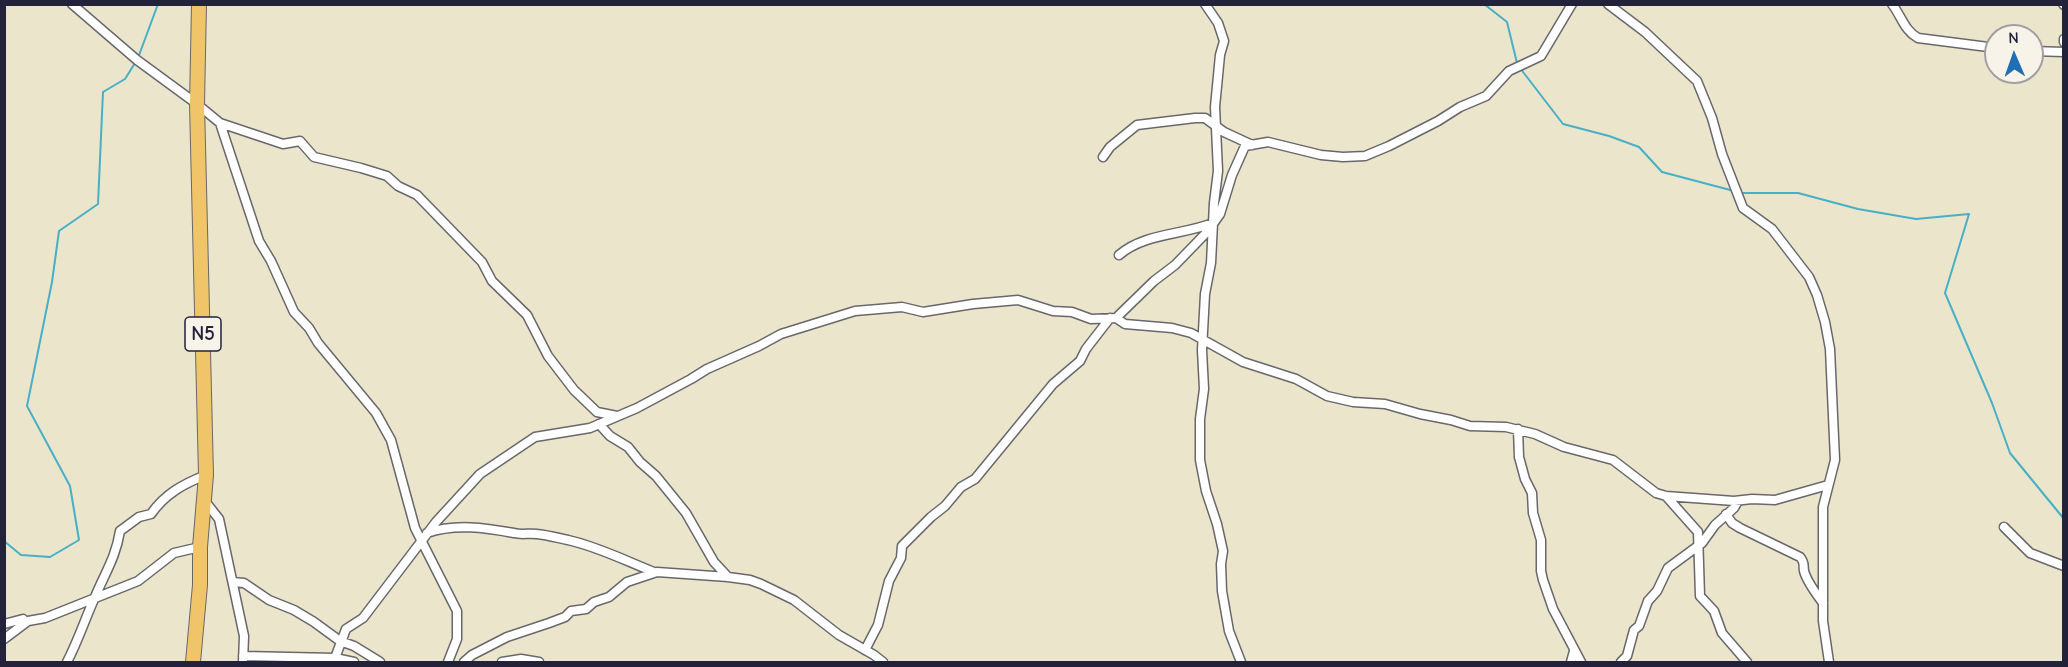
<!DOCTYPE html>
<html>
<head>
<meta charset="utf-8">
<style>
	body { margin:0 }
	#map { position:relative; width:2068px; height:667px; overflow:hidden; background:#ebe6cb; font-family:"Comic Neue",sans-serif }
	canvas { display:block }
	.frame { position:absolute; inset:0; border:6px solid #22223b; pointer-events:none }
	.north { position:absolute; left:1984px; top:24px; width:60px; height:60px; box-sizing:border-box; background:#f7f3e8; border:2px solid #a29fa3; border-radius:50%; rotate:358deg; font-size:16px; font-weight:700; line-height:24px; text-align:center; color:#22223b }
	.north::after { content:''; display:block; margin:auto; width:21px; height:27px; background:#1f6fb2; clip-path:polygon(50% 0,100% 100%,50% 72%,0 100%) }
</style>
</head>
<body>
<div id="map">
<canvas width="2068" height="667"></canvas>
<div class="frame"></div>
<div class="north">N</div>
</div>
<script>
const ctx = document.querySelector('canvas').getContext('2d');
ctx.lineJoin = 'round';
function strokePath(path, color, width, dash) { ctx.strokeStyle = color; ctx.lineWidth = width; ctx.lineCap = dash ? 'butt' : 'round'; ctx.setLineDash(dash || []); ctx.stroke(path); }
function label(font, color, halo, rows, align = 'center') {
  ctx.font = font + ' "Comic Neue",sans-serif'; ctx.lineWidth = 6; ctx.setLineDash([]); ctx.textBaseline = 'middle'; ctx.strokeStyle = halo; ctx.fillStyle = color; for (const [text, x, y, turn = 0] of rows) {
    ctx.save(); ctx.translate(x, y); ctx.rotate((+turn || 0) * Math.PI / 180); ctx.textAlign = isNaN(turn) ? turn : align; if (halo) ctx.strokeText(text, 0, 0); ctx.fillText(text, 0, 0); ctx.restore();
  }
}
strokePath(new Path2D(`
	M1484,4l23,18 10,41
	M138,58l20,-54
	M1520,68l43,56 46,12 30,11 23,25 72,19
	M1739,193h59l60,16 58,10 53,-5 -24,79 47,110 18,50 54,66
	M4,541l17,14 29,2 29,-17 -9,-54 -43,-80 25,-124 7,-51 39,-27 5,-112 22,-13 10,-16`), '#47afc6', 2);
const minor = new Path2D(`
	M72,4l65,56 60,44 23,19 63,21 17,-3 14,16 47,11 26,8 11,10 19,9 65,67 10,19 35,34 21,41 26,34 23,22 20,4
	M1205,4l13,19 6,18 -4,14 -5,52 3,64 -4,32 -3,60 -6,31 -3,56 2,39 -4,30v41l6,31 11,33 6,27 -2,13 1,27 7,40 12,31
	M1608,4l37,28 52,49 15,37 10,36 21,54 29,21 37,48 8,18 8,27 5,27 5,111 -12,47v114l6,41
	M1892,4c10,13 12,26 26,34l78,10
	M2063,4l1,1
	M2064,39v3
	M2032,51l32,1
	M220,123l39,118 12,20 23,51 15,16 9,15 58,70 15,27 24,88 42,83v28l-9,23
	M1103,157l7,-10 27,-22 58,-7h10l19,14 28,13
	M1119,255c25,-22 64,-20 94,-32
	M1116,318l9,6 47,4 19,5 52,29 53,17 31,17 26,6 32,2 35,10 31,6 19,6 36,1 29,7 29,13 49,13 43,33 10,3 68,5 18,-2 23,1 53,-15
	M599,424l11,12 18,11 12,15 16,14 30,37 28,49 14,15
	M1518,429l1,28 6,22 7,14 1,20 8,27v31l2,9 10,29 28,53
	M1666,496l32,36 2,64 14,15 8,22 25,29
	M204,500l15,19 25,117 -1,26
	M1726,514l6,9 8,5 60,29c5,6 3,7 4,14 3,11 13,24 19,32
	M2004,527l26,26 34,13
	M427,533c28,-10 59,-5 87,0 7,2 15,0 23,1 10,1 21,4 31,6 31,7 58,21 86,32
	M233,582l11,1 25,17 25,10 20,12 26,19 14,5 26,16
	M4,624l19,-5
	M4,639l24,-18 17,-3 93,-37 36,-28 26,-6
	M865,650l13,-25 11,-44 12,-23 1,-12 29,-29 14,-11 16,-19 14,-8 78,-95 27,-23 6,-12 24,-31
	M243,656l92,2 19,4
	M335,658l11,-29 17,-11 73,-96 44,-48 55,-37 55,-9 47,-20 54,-29 16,-10 52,-23 22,-12 74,-23 47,-4 21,5 50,-8 45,-4 35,11 19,1 19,7 25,-1 38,-37 21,-16 33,-34 12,-17 12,-39 13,-29 23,-4 53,13 22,2 22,-1 24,-10 49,-25 22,-14 26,-11 23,-25 32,-15 31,-52
	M67,662c11,-21 18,-43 28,-65 10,-24 21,-40 25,-66l19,-14 12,-3c14,-20 32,-30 55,-39
	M464,662l8,-7 35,-18 42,-14 16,-6 6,-6 15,-2 8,-7 15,-5 18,-15 30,-10 71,5 22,3 11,4 33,16 45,35 35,20 9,7
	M502,662l19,-3 18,3
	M1571,662l3,-11
	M1621,662l6,-6 7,-26 5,-4 9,-25 9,-10 11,-23 34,-25 13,-18 19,-17 4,-7`);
const trunk = new Path2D(`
	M193,662l7,-77v-38l6,-72 -9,-371 2,-100`);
strokePath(minor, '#68676d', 11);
strokePath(trunk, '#68676d', 16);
strokePath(minor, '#fff', 8);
strokePath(trunk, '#f0c469', 14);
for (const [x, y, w] of [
	[203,334,36]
]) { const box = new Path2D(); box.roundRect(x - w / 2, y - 17, w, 34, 4.5); ctx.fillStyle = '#f7f3e8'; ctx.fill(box); strokePath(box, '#22223b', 1.5); }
label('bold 20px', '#22223b', null, [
	["N5",203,334]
]);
</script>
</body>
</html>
